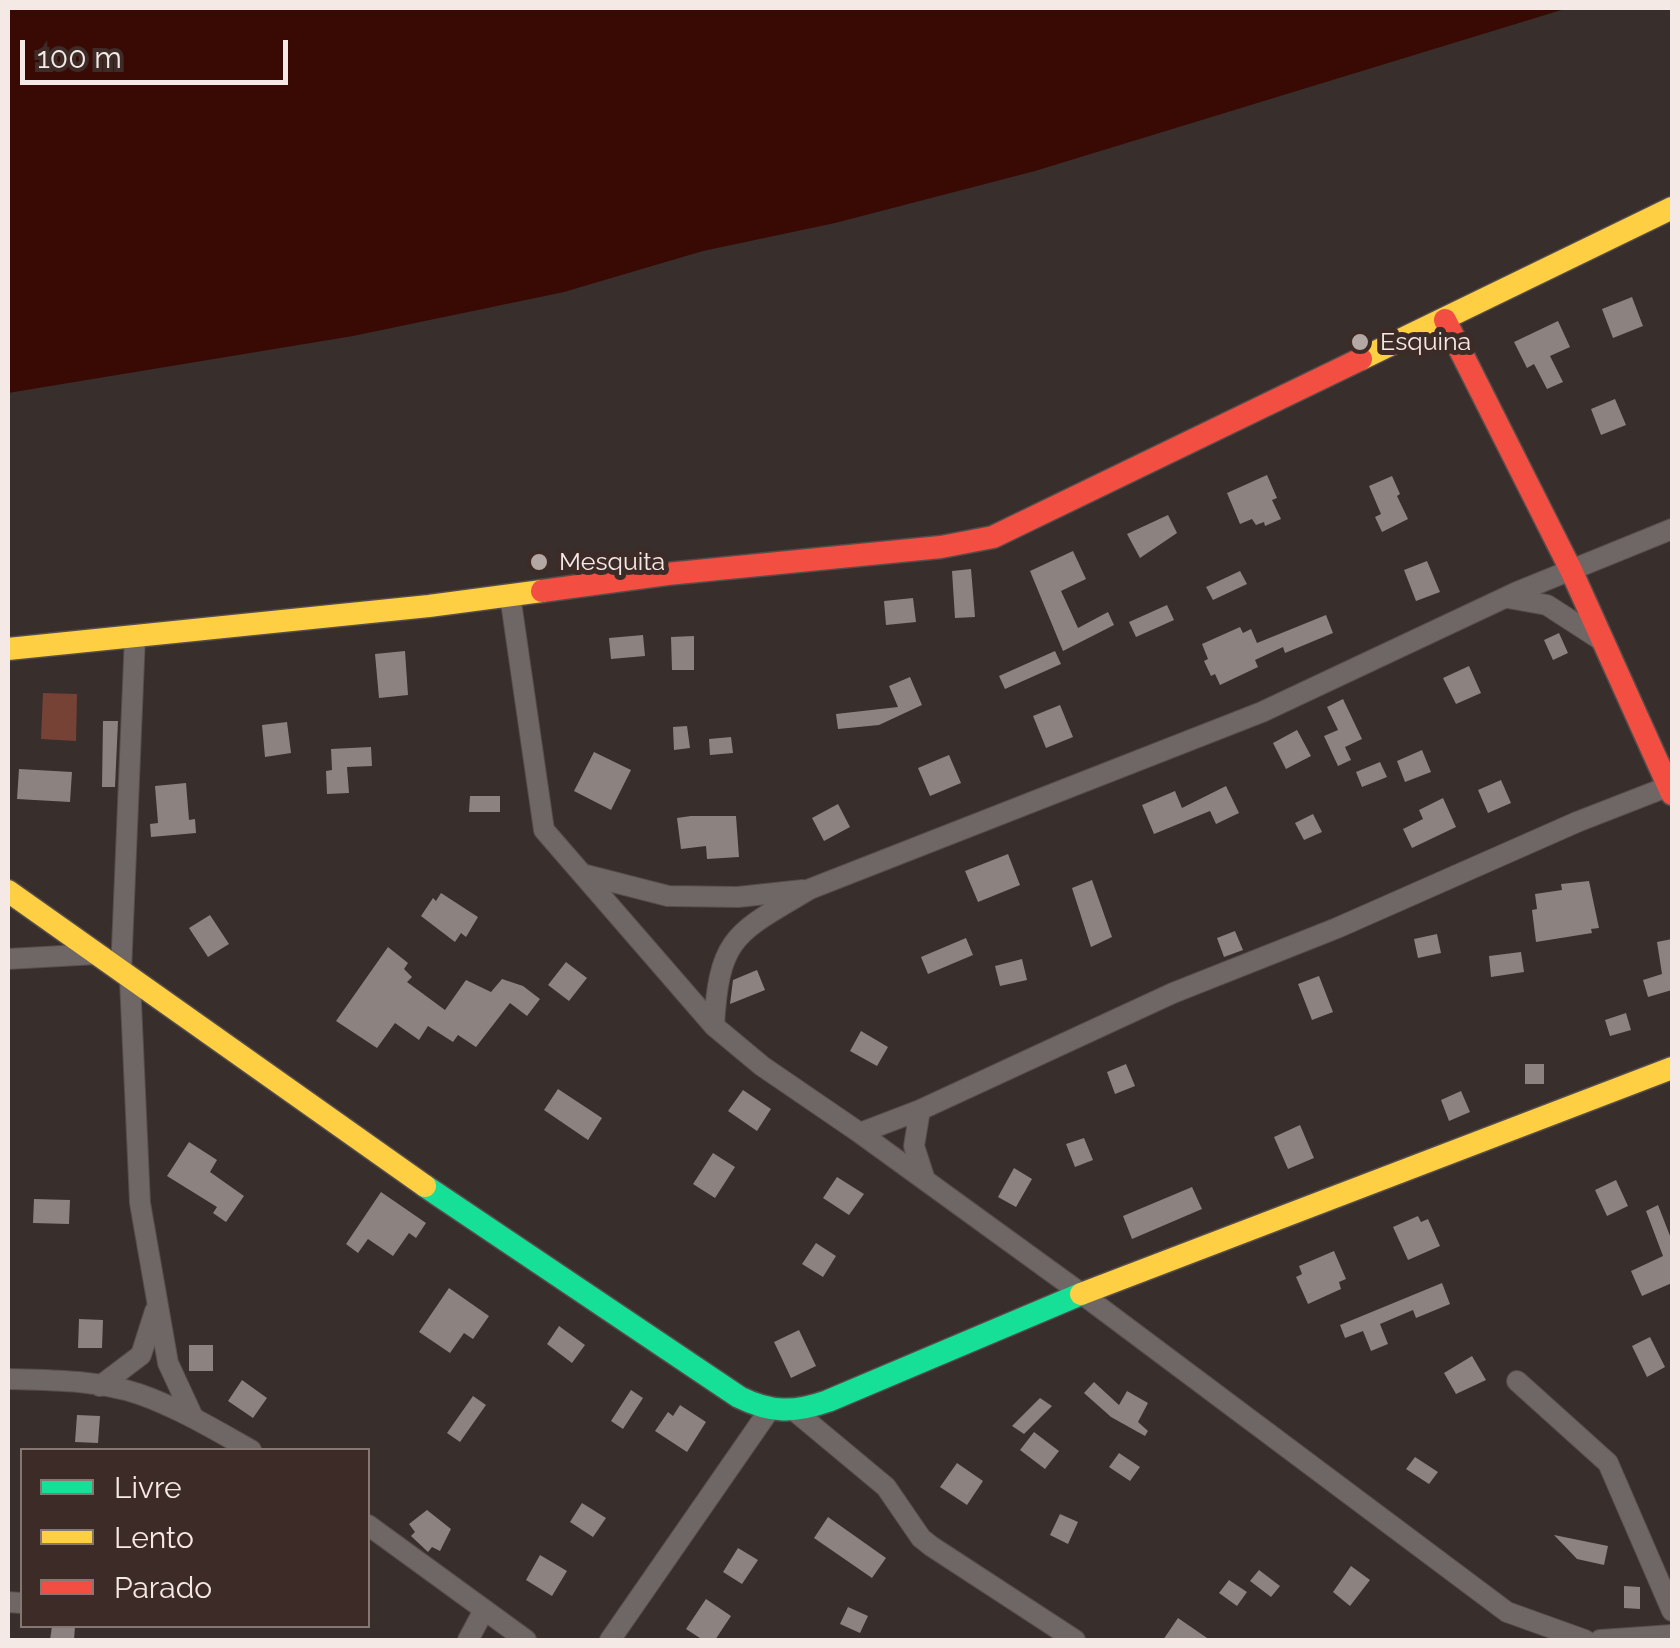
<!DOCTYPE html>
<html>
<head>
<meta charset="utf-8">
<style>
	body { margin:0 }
	#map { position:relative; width:1680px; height:1648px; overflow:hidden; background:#382e2c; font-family:Raleway,sans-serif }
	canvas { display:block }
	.frame { position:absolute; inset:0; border:10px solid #f5e9e5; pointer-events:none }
	.legend { position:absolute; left:20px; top:1448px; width:350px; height:180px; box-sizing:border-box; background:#3d2b27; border:2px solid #877773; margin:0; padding:12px 18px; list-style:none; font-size:30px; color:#f5e9e5 }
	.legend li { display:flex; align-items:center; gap:20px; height:50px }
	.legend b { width:50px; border:2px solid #877773 }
	.scale { position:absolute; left:20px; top:40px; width:268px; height:45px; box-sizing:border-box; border:5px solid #f5e9e5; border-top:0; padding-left:12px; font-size:30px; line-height:35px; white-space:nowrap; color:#f5e9e5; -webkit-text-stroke:8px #3d2b27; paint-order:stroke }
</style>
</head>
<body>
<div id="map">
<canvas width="1680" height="1648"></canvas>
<div class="frame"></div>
<ul class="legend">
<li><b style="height:12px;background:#16e098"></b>Livre</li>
<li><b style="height:12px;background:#ffcf43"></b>Lento</li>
<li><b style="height:12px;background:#f24e42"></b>Parado</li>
</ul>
<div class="scale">100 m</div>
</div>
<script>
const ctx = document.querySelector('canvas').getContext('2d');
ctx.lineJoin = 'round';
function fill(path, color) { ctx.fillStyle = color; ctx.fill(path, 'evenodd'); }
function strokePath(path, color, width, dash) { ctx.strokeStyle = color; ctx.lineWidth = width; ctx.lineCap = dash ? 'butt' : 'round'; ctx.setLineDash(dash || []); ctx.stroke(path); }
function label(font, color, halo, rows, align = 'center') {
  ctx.font = font + ' Raleway,sans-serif'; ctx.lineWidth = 10; ctx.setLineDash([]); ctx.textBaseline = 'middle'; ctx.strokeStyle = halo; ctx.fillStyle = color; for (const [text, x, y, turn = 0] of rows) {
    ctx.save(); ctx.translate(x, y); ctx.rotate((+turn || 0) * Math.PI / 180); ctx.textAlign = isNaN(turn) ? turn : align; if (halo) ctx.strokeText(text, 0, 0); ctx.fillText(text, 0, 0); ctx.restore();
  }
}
fill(new Path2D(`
	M43,693l34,1 -1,47 -35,-2z`), '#774236');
fill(new Path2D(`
	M8,8h1560l-533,163 -200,52 -132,28 -139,41 -211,44 -345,57z`), '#390a04');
fill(new Path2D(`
	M1632,297l11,29 -30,12 -11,-29z
	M1558,321l12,26 -20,9 13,26 -16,7 -13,-25 -7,4 -13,-26z
	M1615,399l11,26 -25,10 -10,-26z
	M1267,475l10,23 -5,2 9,19 -16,7 -1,-4 -8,3 -4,-6 -12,5 -13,-31z
	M1392,476l8,18 -3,2 11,23 -26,13 -7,-15 6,-3 -12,-28z
	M1168,515l9,18 -37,25 -13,-24z
	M1073,551l13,28 -25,12 17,37 30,-16 6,13 -51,26 -33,-80z
	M1427,561l13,31 -24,9 -12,-31z
	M971,569l4,48 -20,1 -3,-47z
	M1240,571l7,13 -34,16 -7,-13z
	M913,598l3,24 -30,3 -2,-24z
	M1167,605l7,15 -38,17 -7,-15z
	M1326,615l7,18 -48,20 -2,-6 -28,13 3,7 -38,18 -5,-11 -4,2 -7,-15 4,-2 -6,-15 38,-17 3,6 8,-4 6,14z
	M1559,633l9,20 -15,7 -9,-20z
	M643,635l2,21 -34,3 -2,-21z
	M694,636v34h-22l-1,-33z
	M405,651l3,44 -29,3 -4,-44z
	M1055,651l6,13 -56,25 -6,-13z
	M1469,666l12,27 -25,11 -13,-26z
	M910,677l12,28 -43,20 -41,4 -2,-15 62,-7 -9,-21z
	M1343,699l19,40 -17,8 6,13 -13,6 -14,-30 14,-6 -11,-23z
	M1060,705l13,32 -27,11 -13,-32z
	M103,721h15l-3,66h-13z
	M287,722l4,31 -26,4 -3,-32z
	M687,726l3,22 -16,2 -1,-23z
	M1297,730l14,26 -25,13 -13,-26z
	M731,737l2,16 -23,2 -1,-16z
	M371,747l1,19 -25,1 2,26 -22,1 -1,-23 6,-1 -1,-21z
	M1422,750l9,22 -26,10 -8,-21z
	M594,752l37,18 -20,40 -37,-19z
	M949,755l12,28 -31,13 -12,-28z
	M1380,762l7,15 -25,10 -6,-15z
	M19,769l53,3 -2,30 -53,-3z
	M1501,780l10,23 -23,10 -10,-23z
	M186,783l3,37 6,-1 1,14 -45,4 -1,-13 8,-1 -3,-37z
	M1226,786l13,27 -23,11 -6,-13 -56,23 -12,-29 33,-14 7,17z
	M470,796h30v16h-31z
	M1443,798l13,29 -44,21 -9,-19 20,-10 -4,-9z
	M838,804l12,23 -26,14 -12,-23z
	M1313,814l9,18 -18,8 -9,-17z
	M691,816h45l3,41 -32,2 -1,-13 -25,3 -4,-31z
	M1008,854l12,31 -42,17 -13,-31z
	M1092,880l20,57 -21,10 -19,-59z
	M1589,881l10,47 -8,1 1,4 -56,9 -4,-32 5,-1 -2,-15 27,-4 -1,-6z
	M441,893l37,24 -12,20 -5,-4 -6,9 -34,-26 12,-18 3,3z
	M210,915l19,29 -21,13 -19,-29z
	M1235,931l8,19 -19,7 -7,-19z
	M1437,934l4,19 -23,5 -4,-19z
	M966,938l7,17 -45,19 -7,-17z
	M1672,939v51l-24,7 -5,-17 19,-6 -5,-32z
	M388,947l20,16 -4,6 8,8 -5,5 38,28 21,-30 25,12 11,-13 21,7 17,13 -13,17 -17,-13 -34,44 -18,-12 -5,7 -25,-16 -9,14 -24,-17 -18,25 -41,-27z
	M1521,952l3,20 -33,5 -2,-21z
	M1022,959l5,21 -27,6 -5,-20z
	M566,962l21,16 -18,23 -21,-16z
	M757,970l8,20 -35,14 3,-24z
	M1319,976l14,36 -21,8 -14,-36z
	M1626,1013l5,17 -21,6 -5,-16z
	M861,1031l27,16 -11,19 -27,-15z
	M1126,1064l9,22 -20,8 -8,-22z
	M1525,1064h19v20h-19z
	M558,1089l44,29 -14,22 -44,-30z
	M743,1090l28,19 -14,22 -29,-20z
	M1461,1091l9,21 -21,9 -8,-21z
	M1300,1125l14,33 -26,11 -14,-32z
	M1084,1138l9,22 -18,7 -9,-23z
	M189,1142l28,18 -7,12 34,24 -18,26 -13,-9 4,-6 -50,-31z
	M713,1153l22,14 -20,31 -22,-14z
	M1014,1168l18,11 -16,28 -18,-10z
	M837,1177l27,17 -15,21 -26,-17z
	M1616,1180l12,26 -21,10 -12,-26z
	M1192,1187l10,22 -70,30 -9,-23z
	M381,1192l45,31 -10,15 -7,-5 -16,23 -25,-17 -10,14 -12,-9z
	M34,1199l36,1 -1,24 -36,-1z
	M1658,1205l14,36v42l-30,13 -11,-25 32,-15 -17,-45z
	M1418,1216l3,6 7,-3 12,27 -32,14 -15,-33z
	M816,1243l20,13 -13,21 -21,-13z
	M1334,1251l12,28 -7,3 2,7 -33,15 -12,-27 6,-3 -3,-8z
	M1442,1283l8,21 -34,14 -3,-8 -33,14 8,20 -17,7 -8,-20 -18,7 -5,-13z
	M449,1288l40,28 -16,23 -9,-6 -14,20 -31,-21z
	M79,1319l24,1 -1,28h-24z
	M559,1326l26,19 -13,18 -25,-19z
	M799,1330l17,36 -25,12 -17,-36z
	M1650,1337l15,30 -18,10 -15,-31z
	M189,1345h24v26h-24z
	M1472,1356l14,24 -30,14 -12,-21z
	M242,1380l25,18 -14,20 -25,-17z
	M1094,1382l25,23 8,-14 21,12 -10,19 10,9 -3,5 -34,-19 -27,-24z
	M631,1390l12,8 -20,31 -12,-8z
	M473,1396l13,9 -26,37 -13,-9z
	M1040,1398l12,8 -28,28 -12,-8z
	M680,1405l26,17 -19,30 -32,-21 13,-19 5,4z
	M77,1415l23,1 -2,27 -23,-1z
	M1034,1432l25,19 -14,18 -25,-19z
	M1119,1453l21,14 -10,14 -21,-14z
	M1415,1457l23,15 -9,12 -23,-15z
	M957,1463l26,18 -16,24 -27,-18z
	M582,1503l24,15 -13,19 -23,-15z
	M427,1510l24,19 -11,22 -8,-4 -4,5 -17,-16 4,-4 -6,-8z
	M1060,1514l18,8 -10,22 -18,-9z
	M828,1517l58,41 -14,20 -58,-40z
	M1554,1535l54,11 -4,19 -27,-6z
	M738,1548l20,12 -16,24 -19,-12z
	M540,1555l27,16 -15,25 -26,-16z
	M1351,1566l19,14 -20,26 -17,-14z
	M1259,1570l21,16 -9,11 -21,-16z
	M1229,1580l18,12 -10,14 -18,-13z
	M1624,1586l16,1v22l-16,-1z
	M706,1599l25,17 -16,24h-12l-17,-11z
	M848,1607l20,9 -8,17 -20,-9z
	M1178,1618l32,22h-47z
	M52,1626h23l-1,14h-24z`), '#8c8381');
const street = new Path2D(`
	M510,595l34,235 170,196 48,40 98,67 222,161 425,318 78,28
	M1508,598l39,7 54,35
	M586,875l82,21 70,1 65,-7
	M8,959l89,-5
	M121,972l14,-336
	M130,980l10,223 28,160 25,54
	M714,1026c5,-90 22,-93 96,-137l452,-177 255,-120 155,-63
	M920,1110l-6,36 11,34
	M860,1133l60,-23 253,-117 164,-65 240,-106 95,-37
	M8,1379c43,1 89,1 131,15 40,14 76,36 112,56
	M1517,1381l91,82 64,148
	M100,1386l41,-31 14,-44
	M796,1412l90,75 35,51 10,8 144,94
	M368,1525l158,115
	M8,1602l14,1
	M468,1640l16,-30
	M610,1640l158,-228
	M1600,1640l72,-5`);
const fast = new Path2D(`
	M425,1186l314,211c32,16 55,16 89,4l253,-107`);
const slow = new Path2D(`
	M1361,359l311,-151
	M8,649l421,-43 113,-15
	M8,891l417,295
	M1081,1294l591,-226`);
const jam = new Path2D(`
	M1445,320l126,250 101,224
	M542,591l125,-17 274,-27 52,-10 368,-178`);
strokePath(street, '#564d4b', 22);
strokePath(fast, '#564d4b', 25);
strokePath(slow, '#564d4b', 25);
strokePath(jam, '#564d4b', 25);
strokePath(street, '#6f6765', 20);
strokePath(fast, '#16e098', 22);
strokePath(slow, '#ffcf43', 22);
strokePath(jam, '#f24e42', 22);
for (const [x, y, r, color] of [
	[1360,342,10,"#b3a8a4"],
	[539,562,10,"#b3a8a4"]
]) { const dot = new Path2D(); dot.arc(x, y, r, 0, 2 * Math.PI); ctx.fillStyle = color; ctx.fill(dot); strokePath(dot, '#3d2b27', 4); }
label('25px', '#f5e9e5', '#3d2b27', [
	["Esquina",1380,342],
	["Mesquita",559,562]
], 'left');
</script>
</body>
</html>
